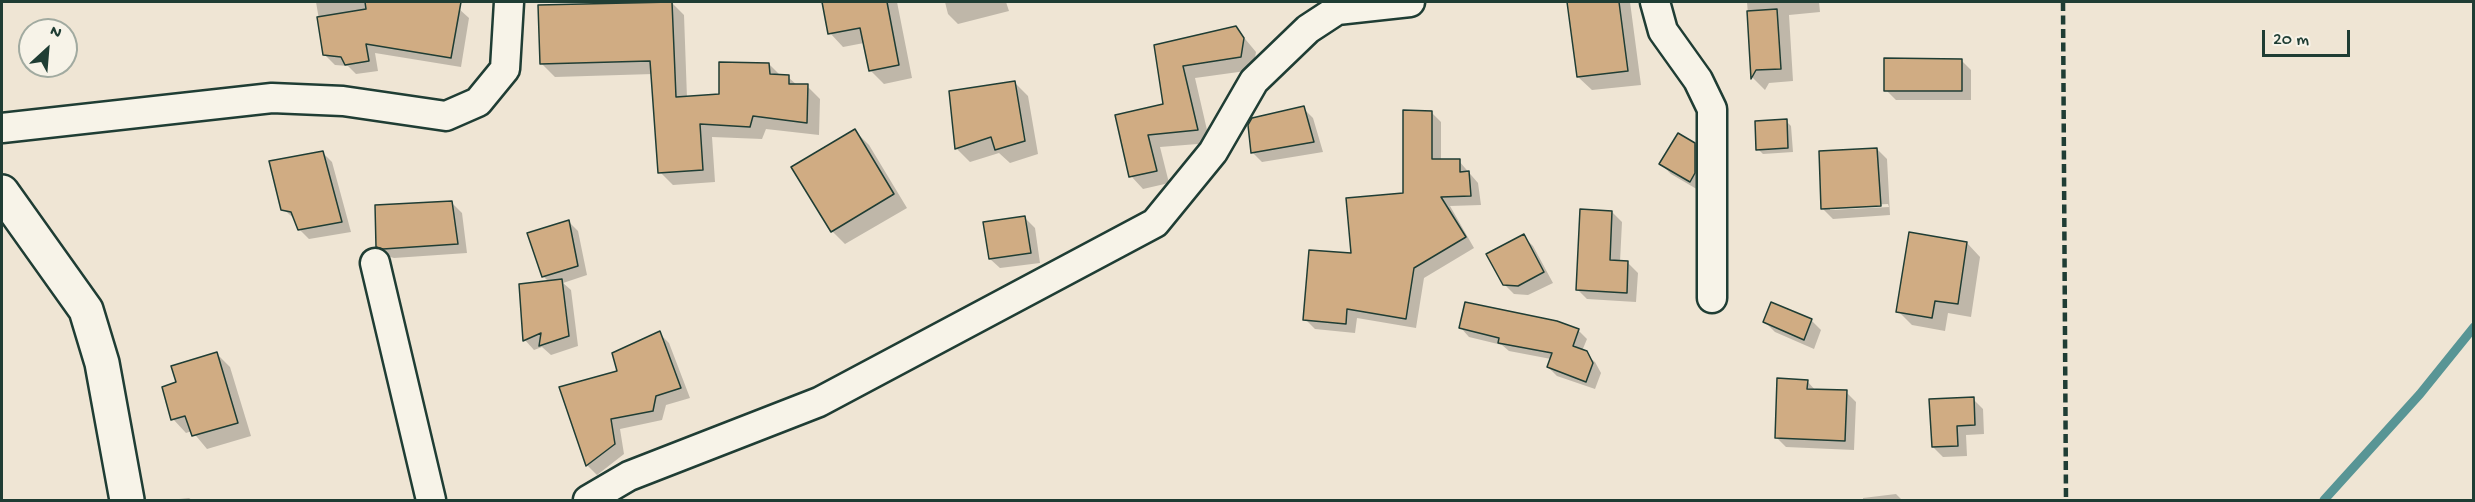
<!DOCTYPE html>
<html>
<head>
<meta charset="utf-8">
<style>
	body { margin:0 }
	#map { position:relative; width:2475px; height:502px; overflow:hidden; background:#efe5d4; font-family:"Gochi Hand",sans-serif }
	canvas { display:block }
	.frame { position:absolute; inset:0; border:3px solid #1f3d34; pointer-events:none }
	.north { position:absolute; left:18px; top:18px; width:60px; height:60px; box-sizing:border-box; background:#f7f3e8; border:2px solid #a1aaa0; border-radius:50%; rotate:26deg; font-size:16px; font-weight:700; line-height:24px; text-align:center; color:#1f3d34 }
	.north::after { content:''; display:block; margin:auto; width:21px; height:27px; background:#1f3d34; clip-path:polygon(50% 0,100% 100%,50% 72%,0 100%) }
	.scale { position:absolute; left:2262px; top:30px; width:88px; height:27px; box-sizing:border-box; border:3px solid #1f3d34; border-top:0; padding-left:8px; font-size:18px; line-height:21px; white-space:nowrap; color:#1f3d34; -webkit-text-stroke:4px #f7f3e8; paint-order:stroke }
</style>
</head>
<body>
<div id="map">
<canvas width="2475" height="502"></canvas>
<div class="frame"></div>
<div class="north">N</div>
<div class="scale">20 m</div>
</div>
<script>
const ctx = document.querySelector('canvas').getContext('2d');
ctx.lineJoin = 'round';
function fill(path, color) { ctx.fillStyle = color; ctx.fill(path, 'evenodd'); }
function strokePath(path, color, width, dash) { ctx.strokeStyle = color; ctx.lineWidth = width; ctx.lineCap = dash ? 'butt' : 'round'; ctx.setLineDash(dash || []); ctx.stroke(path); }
fill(new Path2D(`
	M316,2h108l1,8 34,-1 10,9 -8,49 -86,-14 3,18 -22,3 -8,-8 -13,-1 -10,-10z
	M671,2l13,13 3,83 33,-3 49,-31 12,12 7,1 10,9h9l13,13 -1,36 -53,-6 -4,10 -50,-2 3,45 -42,3 -13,-13 -7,-98 -98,3 -13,-13z
	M823,2h74l15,76 -28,6 -14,-14 -6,-27 -21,4 -13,-14z
	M945,2h61l3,9 -51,13 -10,-10z
	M1569,2h61l11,83 -49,5 -14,-13z
	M1747,2h72l1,10 -31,3 4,66 -24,2 -4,7 -12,-12z
	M1236,28l20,24 -3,18 -58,8 15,65 -50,4 9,36 -26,6 -12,-13 -14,-59 47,-12 -8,-59z
	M1961,60l10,10v30h-75l-10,-10z
	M1014,82l14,14 10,58 -28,9 -11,-10 -29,9 -14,-14z
	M1303,108l10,10 10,34 -61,10 -10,-10z
	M1431,112l10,10v38l18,1 19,22 3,22 -31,1 24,42 -50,30 -8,50 -59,-10 -2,15 -40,-4 -10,-10 48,-64 51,-61z
	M1786,121l5,5 2,26 -30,2 -5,-5z
	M855,131l14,14 38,63 -62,36 -13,-13z
	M1695,144l10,11 -5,36 -29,-17 -10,-10z
	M1877,149l10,10 3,56 -57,4 -10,-10zM1888,204l1,3 -59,3v-3z
	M322,152l10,10 19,70 -42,7 -10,-10 -3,-9 -13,-11z
	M452,203l10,10 5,40 -73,5 -7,-2 -10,-10z
	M1612,212l10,10 -2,40 8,1 10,10 -2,29 -49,-3 -10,-10z
	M1025,218l10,10 5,35 -40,5 -10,-9z
	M568,221l10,10 9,44 -24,8 8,7 7,56 -27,9 -9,-8 -8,3 -9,-10 -5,-54 29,-4 -6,-6z
	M1523,236l10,10 20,37 -25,12 -14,-1 -10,-10z
	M1967,243l13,14 -9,60 -23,-4 -3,18 -33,-6 -14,-14z
	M1811,320l10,10 -7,19 -39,-17 -10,-10z
	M1461,328l117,2 9,9 -5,12 13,11 6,11 -6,16 -38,-13 -9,-9 3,-8 -42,-8 -7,-6 -33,-8z
	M659,333l10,10 21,55 -24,7 -4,15 -42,9 4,25 -27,21 -10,-10 31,-93z
	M217,354l13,13 21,69 -44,13 -15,-18 -6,2 -13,-14 5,-36z
	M1807,381l9,10 30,1 10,10 -2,48 -68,-3 -10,-10z
	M1973,399l10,10 1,25 -18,1 1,21 -24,1 -10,-10z
	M1896,494l6,6h-39v-2z
	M189,498l3,2h-23z`), '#0003');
strokePath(new Path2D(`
	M2324,500l96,-106 54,-67`), '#589595', 9);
const building = new Path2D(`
	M365,2h96l-10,56 -85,-14 3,17 -24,4 -4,-8 -18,-2 -6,-38 49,-8z
	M672,2l4,95 43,-3v-32l50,1 1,11 19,1v9h19l-1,39 -54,-7 -3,11 -50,-3 3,46 -45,3 -8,-112 -110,3 -2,-59z
	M822,2h65l12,63 -30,6 -9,-43 -32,6z
	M1567,2h52l9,69 -51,6z
	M1777,9l4,60 -25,1 -5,9 -4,-68z
	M1236,26l8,12 -3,19 -58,9 15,64 -50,5 9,36 -28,6 -14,-62 48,-11 -9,-59z
	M1884,58l78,1v32h-78z
	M1015,81l10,60 -30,9 -4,-13 -36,12 -6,-58z
	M1304,106l10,36 -63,11 -3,-28 4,-7z
	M1403,110l29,1v48h28v13l9,-1 2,25 -30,1 25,40 -52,31 -8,51 -59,-10 -1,15 -43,-4 6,-70 42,3 -5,-55 57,-5z
	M1787,119l1,29 -32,2 -1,-29z
	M855,129l39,65 -63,38 -40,-65z
	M1678,133l17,10v30l-5,9 -31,-18z
	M1877,148l4,58 -60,3 -2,-58z
	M323,151l19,71 -44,8 -7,-18 -10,-2 -12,-49z
	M452,201l6,43 -75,5 -7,-2 -1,-42z
	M1580,209l32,2 -2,49 18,1 -1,32 -51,-3z
	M1025,216l6,37 -42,6 -6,-37z
	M569,220l9,46 -36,11 -15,-44z
	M1909,232l58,10 -9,62 -23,-3 -3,17 -36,-6z
	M1524,234l20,38 -26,14 -15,-1 -17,-31z
	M562,279l7,57 -30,10 2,-13 -18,8 -4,-57z
	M1465,302l92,19 22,8 -6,17 14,5 6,12 -7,19 -39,-15 5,-14 -54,-10 1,-5 -40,-10z
	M1771,302l41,17 -8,21 -41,-18z
	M660,331l21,57 -25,8 -3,15 -42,8 4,25 -29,22 -27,-79 58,-16 -5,-18z
	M217,352l21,71 -46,13 -7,-20 -14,4 -9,-33 14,-5 -5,-16z
	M1777,378l31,2 -1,9 40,1 -2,51 -70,-3z
	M1974,397l1,28 -18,1 1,20 -26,1 -3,-48z`);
fill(building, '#d0ac83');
strokePath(building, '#1f3d34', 1.5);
const minor = new Path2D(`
	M1655,2l8,29 35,49 14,29v189
	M2,128l270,-30 71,3 103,15 32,-14 27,-33 4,-67
	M375,263l56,237
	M588,500l41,-24 190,-74 336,-179 58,-71 41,-71 54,-52 29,-19 73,-8`);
const tertiary = new Path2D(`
	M2,192l84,118 16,53 25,137`);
strokePath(minor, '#1f3d34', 33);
strokePath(tertiary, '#1f3d34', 38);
strokePath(minor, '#f7f3e8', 28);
strokePath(tertiary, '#f7f3e8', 33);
strokePath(new Path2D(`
	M2063,2l3,498`), '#1f3d34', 4.5, [9, 4.5]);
</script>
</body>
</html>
